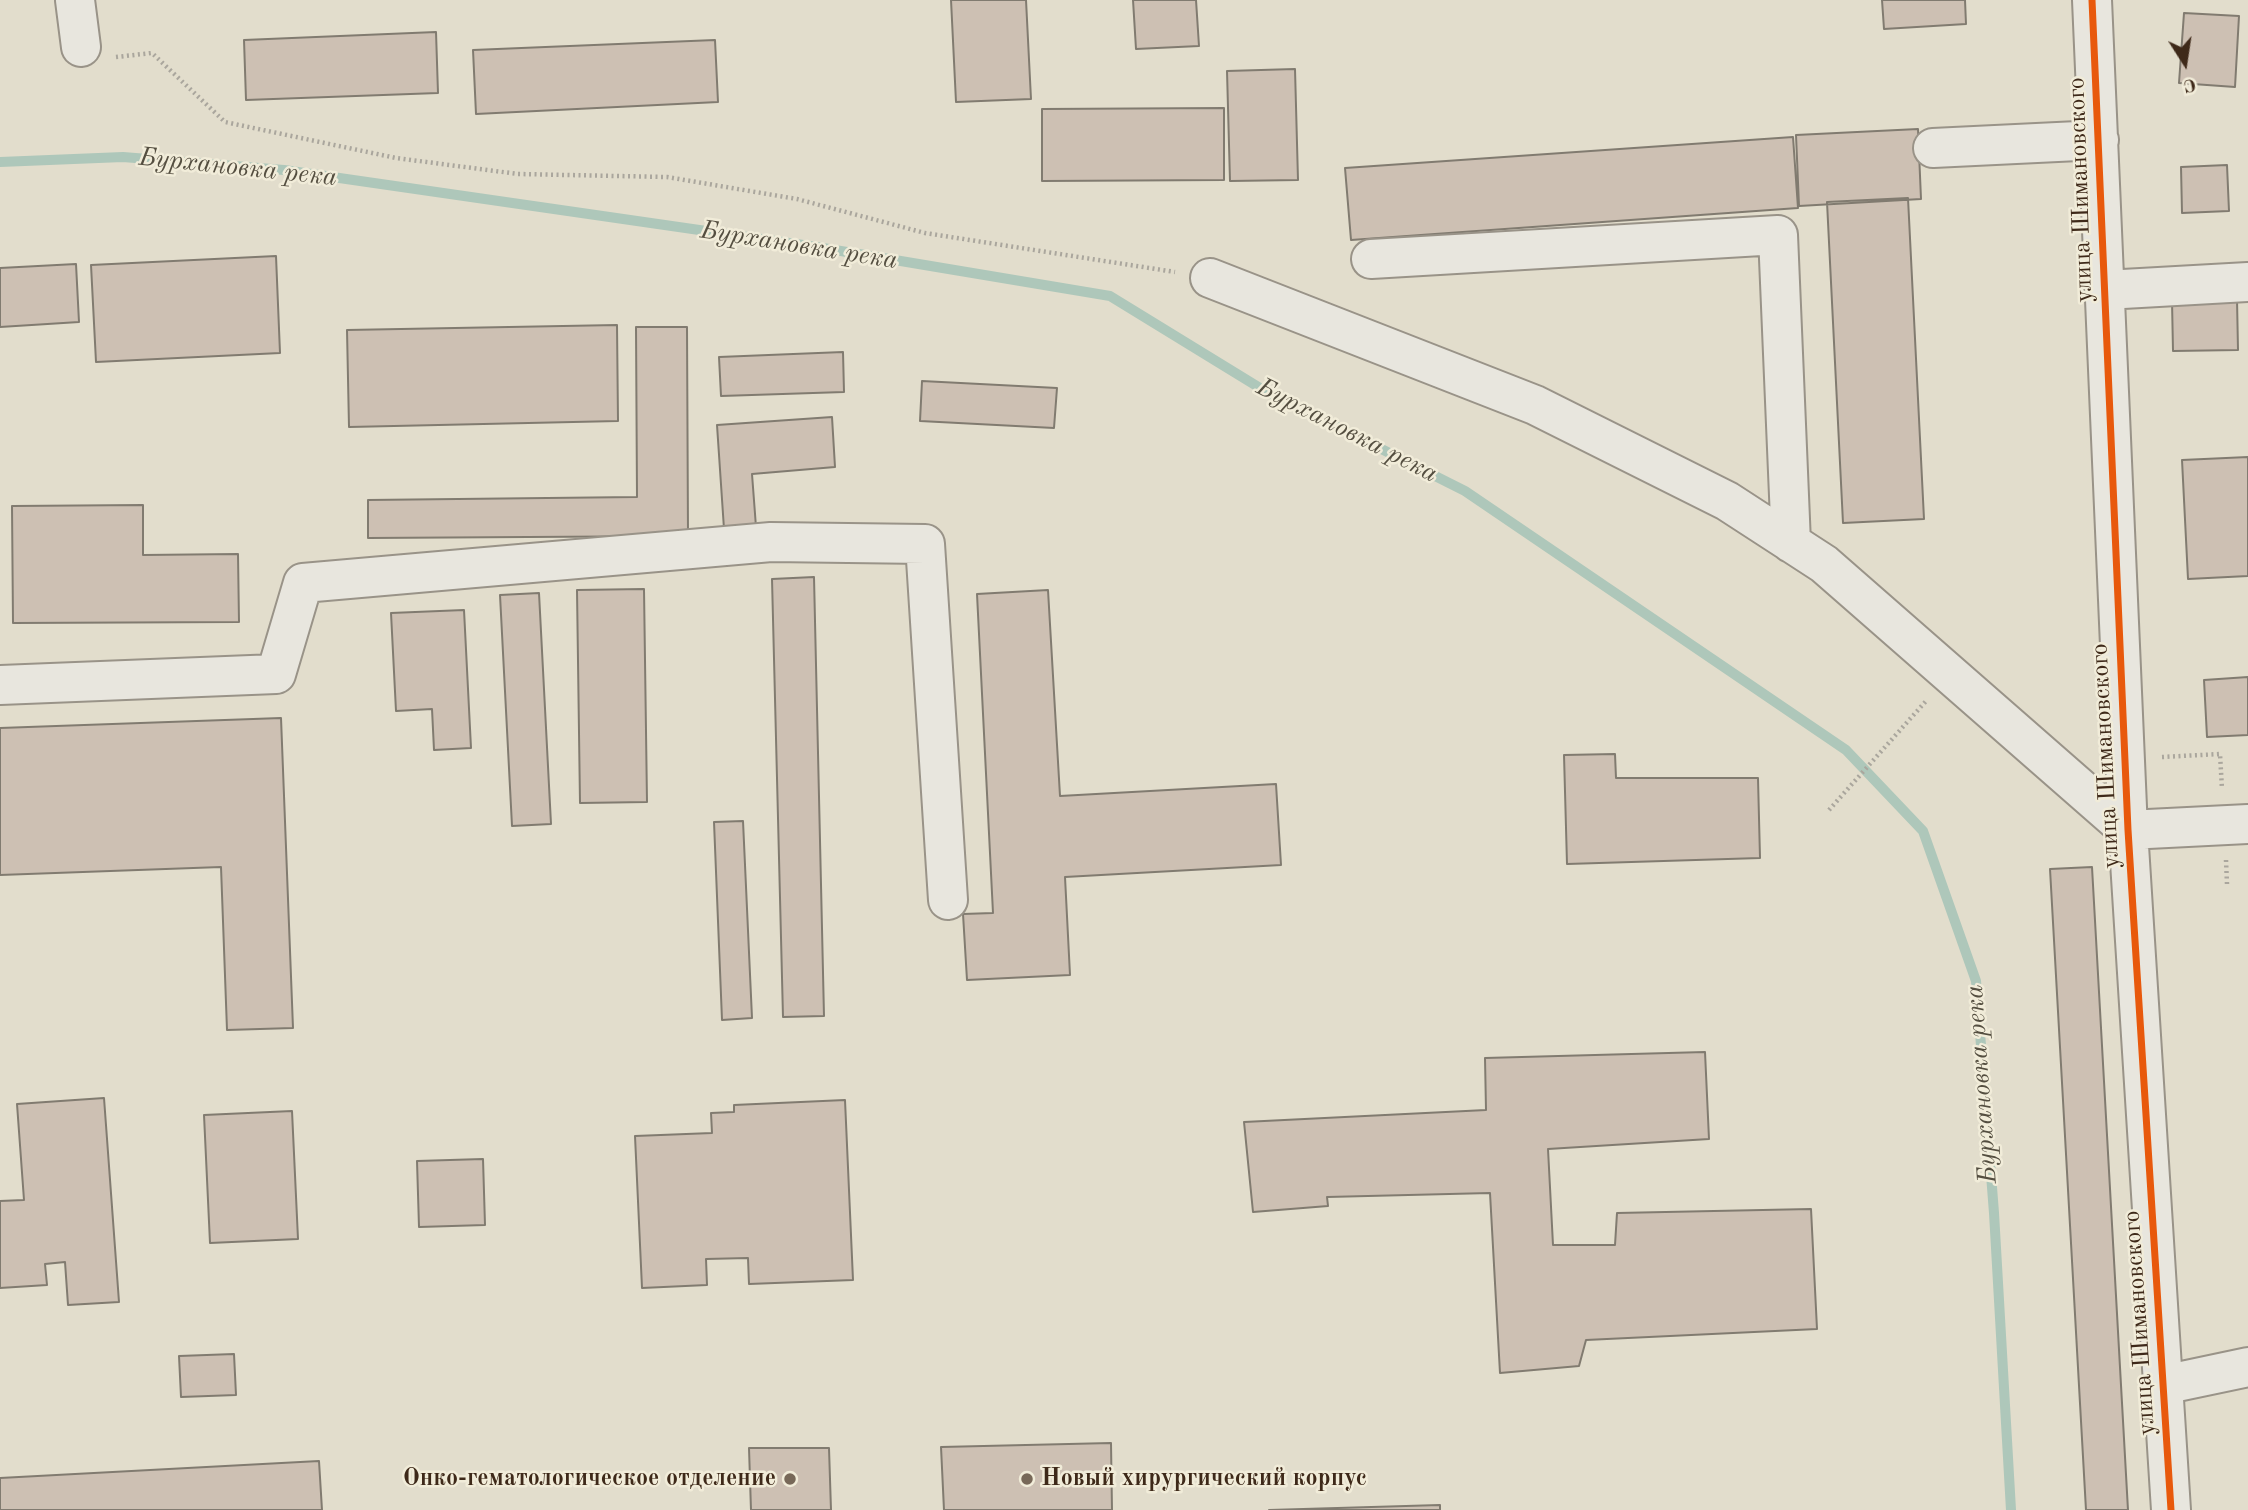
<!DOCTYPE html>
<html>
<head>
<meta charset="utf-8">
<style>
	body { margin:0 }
	#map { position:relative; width:2248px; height:1510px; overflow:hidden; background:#e2ddcc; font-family:"Old Standard TT",serif }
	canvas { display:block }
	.north { position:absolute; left:2150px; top:28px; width:70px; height:70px; -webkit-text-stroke:5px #f1ecd9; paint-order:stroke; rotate:168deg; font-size:19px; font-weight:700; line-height:28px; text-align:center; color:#3e2919 }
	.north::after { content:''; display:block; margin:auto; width:24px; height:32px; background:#3e2919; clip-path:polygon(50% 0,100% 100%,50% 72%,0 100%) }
</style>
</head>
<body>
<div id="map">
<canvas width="2248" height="1510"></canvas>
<div class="north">С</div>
</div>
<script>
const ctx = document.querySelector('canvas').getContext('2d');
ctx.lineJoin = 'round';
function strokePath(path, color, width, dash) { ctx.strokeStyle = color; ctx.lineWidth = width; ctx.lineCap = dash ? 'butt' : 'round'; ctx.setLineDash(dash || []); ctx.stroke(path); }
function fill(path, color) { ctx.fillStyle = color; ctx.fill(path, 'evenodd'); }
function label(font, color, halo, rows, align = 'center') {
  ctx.font = font + ' "Old Standard TT",serif'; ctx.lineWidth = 5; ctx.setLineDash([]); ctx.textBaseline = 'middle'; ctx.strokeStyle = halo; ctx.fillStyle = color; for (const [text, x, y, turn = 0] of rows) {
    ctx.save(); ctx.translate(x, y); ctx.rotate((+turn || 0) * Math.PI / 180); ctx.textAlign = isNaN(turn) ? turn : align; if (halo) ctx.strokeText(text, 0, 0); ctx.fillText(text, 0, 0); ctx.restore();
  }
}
strokePath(new Path2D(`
	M0,162l123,-5 161,13 533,77 293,49 150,92 205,103 381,259 77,81 53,150 18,232 17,297`), '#aec7ba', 10);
const building = new Path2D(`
	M951,0h75l5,99 -75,3z
	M1133,0h63l3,46 -63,3z
	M1882,0h83l1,24 -82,5z
	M2184,13l55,3 -4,71 -56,-4z
	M436,32l2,61 -192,7 -2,-60z
	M715,40l3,62 -242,12 -3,-64z
	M1295,69l3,111 -68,1 -3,-110z
	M1224,108v72l-182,1v-72z
	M1918,129l3,70 -122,7 -3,-71z
	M1793,137l5,71 -447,32 -6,-72z
	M2227,165l2,46 -47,2 -1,-46z
	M1908,198l16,321 -81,4 -16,-321z
	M276,256l4,97 -184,9 -5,-97z
	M76,264l3,58 -79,5v-59z
	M2237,299l1,51 -65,1 -1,-50z
	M617,325l1,96 -269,6 -2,-97z
	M636,327h51l1,209 -320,2v-38l269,-3z
	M843,352l1,40 -123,4 -2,-39z
	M922,381l135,7 -3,40 -134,-7z
	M832,417l3,50 -83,7 4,53 -32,2 -7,-104z
	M2248,457v119l-60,3 -6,-119z
	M143,505v50l95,-1 1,68 -226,1 -1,-117z
	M814,577l10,439 -41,1 -11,-438z
	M644,589l3,213 -67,1 -3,-213z
	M1048,590l12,206 216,-12 5,81 -216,12 5,98 -103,5 -4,-66 30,-1 -16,-319z
	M539,593l12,231 -39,2 -12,-231z
	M464,610l7,138 -37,2 -2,-41 -36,2 -5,-98z
	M2248,677v58l-41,2 -3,-57z
	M281,718l12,310 -66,2 -6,-163 -221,8v-147z
	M1615,754l1,24h142l2,80 -193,6 -3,-109z
	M743,821l9,197 -30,2 -8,-198z
	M2092,867l36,643h-42l-36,-641z
	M1705,1052l4,87 -161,10 5,96h62l2,-32 194,-4 6,120 -231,11 -7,26 -79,7 -10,-180 -163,4 1,9 -75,6 -9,-90 242,-12 -1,-52z
	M104,1098l15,204 -51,3 -3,-43 -20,2 2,21 -47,3v-87l24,-1 -7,-96z
	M845,1100l8,180 -104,4 -1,-26 -42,1 1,26 -65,3 -7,-152 77,-3 -1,-20 23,-1v-7z
	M292,1111l6,128 -88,4 -6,-128z
	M483,1159l2,66 -66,2 -2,-66z
	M234,1354l2,41 -55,2 -2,-41z
	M1111,1443l1,67h-168l-3,-63z
	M749,1448h80l2,62h-80z
	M319,1461l3,49h-322v-32z
	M1440,1505v5h-171z`);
fill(building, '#cdc0b3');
strokePath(building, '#817b70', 2);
const minor = new Path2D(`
	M75,0l6,47
	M2092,0l36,830 43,680
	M1933,148l166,-8
	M1371,259l407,-24 13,308
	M1210,278l325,127 192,96 97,63 304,266 120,-6
	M2105,290l143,-8
	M0,685l276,-11 27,-91 468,-41 154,2 23,356
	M2163,1385l85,-18`);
strokePath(minor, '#999388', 42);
strokePath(new Path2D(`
	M116,57l36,-4 73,69 171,36 122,16 149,3 130,22 128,34 250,39
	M2162,757l58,-3 2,35
	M1829,810l97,-109
	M2226,860l1,24`), '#aaa69d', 4.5, [2, 3.5]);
strokePath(minor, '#e8e6de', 38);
strokePath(new Path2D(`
	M2092,0l36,830 43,680`), '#e8590c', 7);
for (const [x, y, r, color] of [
	[790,1479,7,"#776858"],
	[1027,1479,7,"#776858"]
]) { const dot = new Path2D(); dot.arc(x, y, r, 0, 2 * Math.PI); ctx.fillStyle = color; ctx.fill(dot); strokePath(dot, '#f1ecd9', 2.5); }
label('24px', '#3e2919', '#f1ecd9', [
	["улица Шимановского",2081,190,-92],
	["улица Шимановского",2106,756,-93],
	["улица Шимановского",2140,1323,-94]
]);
label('bold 24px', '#3e2919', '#f1ecd9', [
	["Онко-гематологическое отделение",776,1479],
	["Новый хирургический корпус",1041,1479,"left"]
], 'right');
label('italic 26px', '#544e40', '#f1ecd9', [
	["Бурхановка река",238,168,6],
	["Бурхановка река",799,246,9],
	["Бурхановка река",1347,431,27],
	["Бурхановка река",1982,1084,-94]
]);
</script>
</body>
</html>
